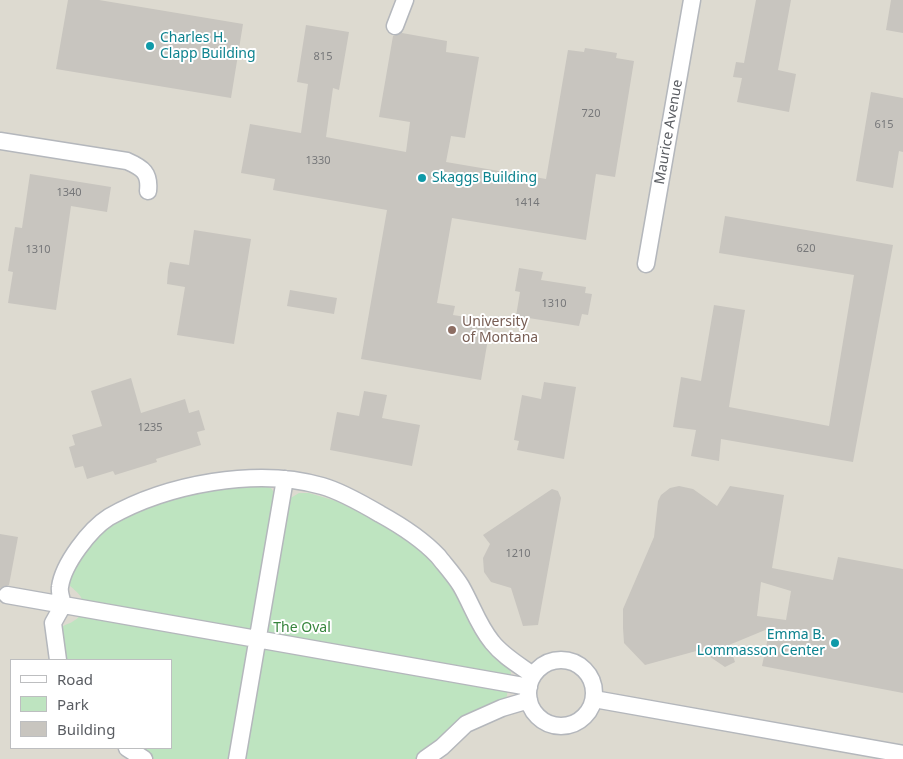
<!DOCTYPE html>
<html>
<head>
<meta charset="utf-8">
<style>
	body { margin:0 }
	#map { position:relative; width:903px; height:759px; overflow:hidden; background:#edebe2; font-family:"Noto Sans",sans-serif }
	canvas { display:block }
	.legend { position:absolute; left:10px; top:659px; width:162px; height:90px; box-sizing:border-box; background:#fff; border:1px solid #bdbec0; margin:0; padding:6px 9px; list-style:none; font-size:15px; color:#5a5d62 }
	.legend li { display:flex; align-items:center; gap:10px; height:25px }
	.legend b { width:25px; border:1px solid #bdbec0 }
</style>
</head>
<body>
<div id="map">
<canvas width="903" height="759"></canvas>
<ul class="legend">
<li><b style="height:6px;background:#fff"></b>Road</li>
<li><b style="height:14px;background:#bee4c0"></b>Park</li>
<li><b style="height:14px;background:#c8c5bf"></b>Building</li>
</ul>
</div>
<script>
const ctx = document.querySelector('canvas').getContext('2d');
ctx.lineJoin = 'round';
function fill(path, color) { ctx.fillStyle = color; ctx.fill(path, 'evenodd'); }
function strokePath(path, color, width, dash) { ctx.strokeStyle = color; ctx.lineWidth = width; ctx.lineCap = dash ? 'butt' : 'round'; ctx.setLineDash(dash || []); ctx.stroke(path); }
function label(font, color, halo, rows, align = 'center') {
  ctx.font = font + ' "Noto Sans",sans-serif'; ctx.lineWidth = 4; ctx.setLineDash([]); ctx.textBaseline = 'middle'; ctx.strokeStyle = halo; ctx.fillStyle = color; for (const [text, x, y, turn = 0] of rows) {
    ctx.save(); ctx.translate(x, y); ctx.rotate((+turn || 0) * Math.PI / 180); ctx.textAlign = isNaN(turn) ? turn : align; if (halo) ctx.strokeText(text, 0, 0); ctx.fillText(text, 0, 0); ctx.restore();
  }
}
fill(new Path2D(`
	M0,0h903v759h-903zM11,660h160v88h-160z`), '#dddad0');
fill(new Path2D(`
	M260,485l11,3 6,9 12,2 10,-6h10l27,8 53,26 21,15 22,18 17,20 61,88 1,6 -5,26 -71,45 -18,14h-263l-17,-11h34v-88h-106l-5,-32c5,-4 10,-4 15,-8 4,-2 5,-5 6,-10 4,-15 -3,-16 -13,-26 7,-15 14,-30 24,-43 24,-30 89,-47 126,-53 13,-2 28,-2 42,-3z`), '#bee4c0');
fill(new Path2D(`
	M68,0h31l144,24 -12,74 -175,-29z
	M756,0h35l-13,70 18,4 -7,38 -52,-10 5,-24 -9,-1 3,-15 8,1z
	M891,0h12v33l-17,-3z
	M306,25l43,7 -10,58 -6,-2 -7,49 80,15 4,-30 -31,-5 14,-81 9,-3 45,8 -1,11 33,5 -14,81 -14,-2 -5,26 100,17 22,-129 16,2 1,-4 32,5 -1,5 18,3 -19,116 -19,-3 -10,66 -134,-22 -15,85 18,3 -2,9 38,6 -10,59 -120,-21 26,-149 -114,-20 2,-11 -34,-6 9,-49 51,9 7,-49 -11,-2z
	M871,92l32,6v54l-4,-1 -6,37 -37,-7z
	M30,174l81,13 -4,25 -36,-6 -15,104 -48,-7 5,-31 -5,-1 7,-44 7,1z
	M725,216l168,29 -40,217 -132,-23 -2,22 -28,-5 5,-26 -23,-3 8,-50 20,4 13,-76 31,5 -16,97 100,19 25,-151 -135,-22z
	M194,230l57,9 -17,105 -57,-9 8,-48 -18,-3 1,-13 2,-9 19,3z
	M519,268l24,4 -2,8 45,7 -1,6 7,1 -4,21 -6,-1 -3,12 -63,-10 4,-24 -5,-1z
	M290,290l47,8 -3,16 -47,-8z
	M131,378l10,35 44,-14 4,14 10,-3 6,20 -8,2 4,13 -45,14 1,3 -42,13 -2,-4 -26,8 -4,-13 -8,2 -6,-21 6,-2 -3,-10 30,-9 -11,-35z
	M544,382l32,5 -12,72 -47,-9 2,-9 -5,-1 8,-45 19,4z
	M364,391l23,4 -5,23 38,7 -8,41 -82,-16 7,-38 22,4z
	M679,486l14,3 24,17 13,-20 54,9 -12,73 61,12 5,-23 65,12v124l-141,-27 8,-38 -41,17 6,17 -10,5 -25,-17 -55,15 -21,-22 -1,-15v-19l31,-72 4,-36 3,-6 9,-7zM761,582l30,9 -5,29 -29,-4z
	M552,489l6,2 3,7 -23,127 -15,1 -12,-38 -20,-6 -7,-10 -1,-14 7,-14 -7,-9z
	M0,534l18,3 -9,48 -9,3z`), '#c8c5bf');
const minor = new Path2D(`
	M395,26l10,-26
	M0,141l127,20c16,7 23,12 21,30
	M646,264l46,-264
	M7,595l522,92
	M528 693a33 33 0 1 1 66 0a33 33 0 1 1-66 0Z
	M58,660l-5,-37 10,-18c-1,-5 -4,-13 -3,-18 3,-23 30,-58 49,-70 58,-33 148,-50 213,-31 18,5 41,18 58,28 20,11 42,25 58,42 7,9 17,20 23,30 11,19 17,39 31,56 11,14 27,23 41,33
	M594,699l309,55
	M127,748l17,11
	M237,759l48,-280
	M425,759l17,-12 24,-23 36,-16 27,-8`);
strokePath(minor, '#b4b7bc', 19);
strokePath(minor, '#fff', 16);
for (const [x, y, r, color] of [
	[150,46,5,"#0f9aa8"],
	[422,178,5,"#0f9aa8"],
	[452,330,5,"#8d6e63"],
	[835,643,5,"#0f9aa8"]
]) { const dot = new Path2D(); dot.arc(x, y, r, 0, 2 * Math.PI); ctx.fillStyle = color; ctx.fill(dot); strokePath(dot, '#fff', 2); }
label('11px', '#767779', null, [
	["815",323,57],
	["720",591,114],
	["615",884,125],
	["1330",318,161],
	["1340",69,193],
	["1414",527,203],
	["620",806,249],
	["1310",38,250],
	["1310",554,304],
	["1235",150,428],
	["1210",518,554]
]);
label('14px', '#0d838f', '#fff', [
	["Charles H.",160,38],
	["Clapp Building",160,54],
	["Skaggs Building",432,178],
	["Emma B.",825,635,"right"],
	["Lommasson Center",825,651,"right"]
], 'left');
label('14px', '#5a5d62', '#fff', [
	["Maurice Avenue",669,132,-80]
]);
label('14px', '#785e54', '#fff', [
	["University",462,322],
	["of Montana",462,338]
], 'left');
label('14px', '#37853d', '#fff', [
	["The Oval",302,628]
]);
</script>
</body>
</html>
